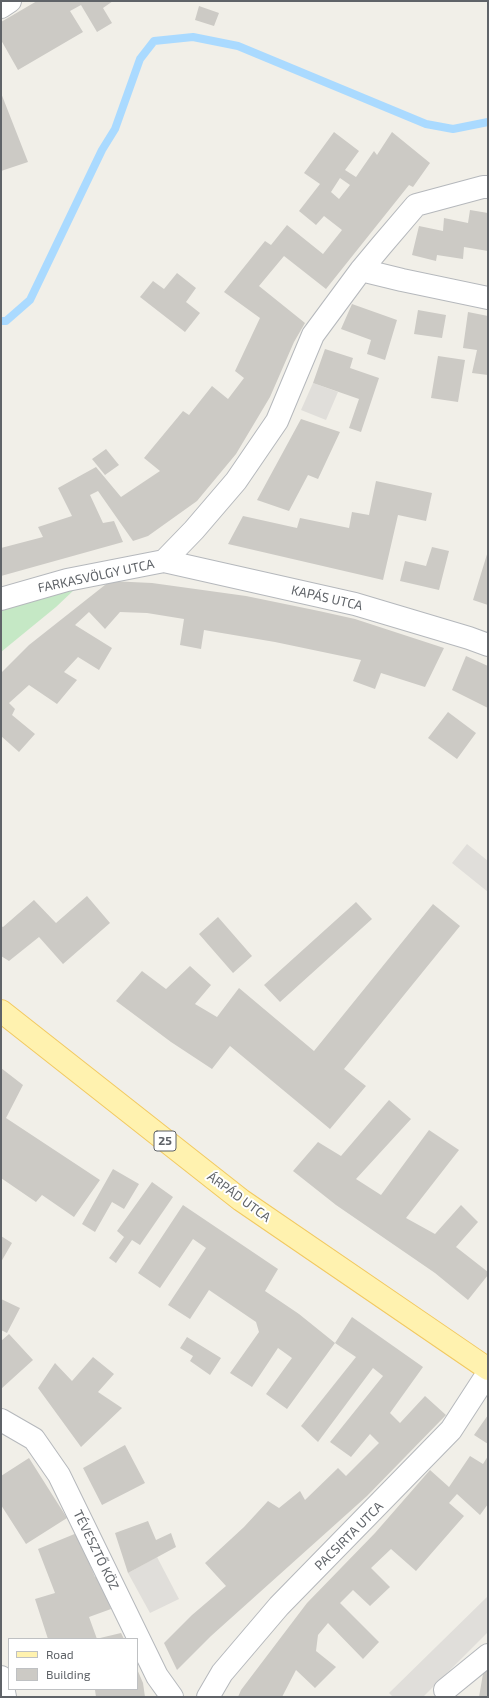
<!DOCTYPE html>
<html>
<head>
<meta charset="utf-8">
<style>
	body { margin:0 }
	#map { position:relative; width:489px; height:1698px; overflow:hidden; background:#f1efe8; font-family:"Exo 2",sans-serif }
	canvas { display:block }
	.frame { position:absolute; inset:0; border:2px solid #5f6368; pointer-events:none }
	.legend { position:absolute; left:8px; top:1638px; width:130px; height:52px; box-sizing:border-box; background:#fff; border:1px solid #bfc1c3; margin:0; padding:5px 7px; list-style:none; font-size:12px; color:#5f6368 }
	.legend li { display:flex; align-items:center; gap:8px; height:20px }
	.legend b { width:20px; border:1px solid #bfc1c3 }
</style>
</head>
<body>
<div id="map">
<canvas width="489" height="1698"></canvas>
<div class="frame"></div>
<ul class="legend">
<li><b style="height:5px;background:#fff2af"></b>Road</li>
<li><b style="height:11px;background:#cccac5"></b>Building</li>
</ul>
</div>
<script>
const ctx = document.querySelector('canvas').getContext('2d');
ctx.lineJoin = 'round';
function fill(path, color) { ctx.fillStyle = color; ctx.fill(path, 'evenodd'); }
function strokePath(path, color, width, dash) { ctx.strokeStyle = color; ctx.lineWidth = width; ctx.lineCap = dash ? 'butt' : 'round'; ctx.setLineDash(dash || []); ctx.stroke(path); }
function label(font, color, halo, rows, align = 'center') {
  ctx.font = font + ' "Exo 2",sans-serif'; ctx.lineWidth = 4; ctx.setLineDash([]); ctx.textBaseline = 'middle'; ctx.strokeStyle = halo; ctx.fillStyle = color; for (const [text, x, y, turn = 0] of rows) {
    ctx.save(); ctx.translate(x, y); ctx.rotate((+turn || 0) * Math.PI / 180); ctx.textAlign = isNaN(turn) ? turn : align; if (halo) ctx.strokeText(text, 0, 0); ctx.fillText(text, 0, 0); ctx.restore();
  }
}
fill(new Path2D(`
	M313,383l25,9 -12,28 -25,-10z
	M467,844l21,17v31l-36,-29z
	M157,1557l22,42 -29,14 -22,-40z
	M488,1596v36l-65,65h-30l-4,-4z`), '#e0deda');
fill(new Path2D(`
	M75,589l-19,18 -55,45v-42z`), '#c5e8c5');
strokePath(new Path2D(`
	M1,321h5l24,-21 72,-150 13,-21 25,-70 14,-18 39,-4 45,9 188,78 27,5 35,-7`), '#aadaff', 8);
fill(new Path2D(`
	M37,1h76l-10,7 9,15 -15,9 -16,-27 -11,6 13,21 -65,38 -17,-30v-18z
	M199,6l20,7 -5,13 -19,-6z
	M1,93l27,69 -27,9z
	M334,132l25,19 -14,19 11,7 18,-26 3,4 15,-23 38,31 -17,24 -4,-2 -83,104 -42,-33 -25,30 46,37 -11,19 -24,55 -34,57 -39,47 -49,35 -15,5 -35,-50 -8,4 13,28 11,-2 9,21 -122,34v-28l42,-11 -5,-10 34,-11 -14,-28 38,-21 25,30 39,-26 -16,-13 39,-47 6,4 23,-29 16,13 16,-21 -9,-7 25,-53 -36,-26 41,-51 6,4 16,-20 36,29 19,-24 -18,-14 -8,9 -17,-14 21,-27 -16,-11zM340,178l10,7 -11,14 -8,-7z
	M470,210l18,3v38l-24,-4 -1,12 -26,-4 -1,6 -24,-6 7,-29 24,5 1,-13 24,5z
	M177,273l19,15 -10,14 14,11 -15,19 -45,-35 13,-16 11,8z
	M352,304l45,16 -12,40 -18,-6 4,-14 -30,-11z
	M418,310l28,5 -4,23 -28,-4z
	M468,312l20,4v59l-16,-2 5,-23 -14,-2z
	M325,349l28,9 -3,10 29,10 -18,54 -12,-4 10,-29 -46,-16z
	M438,356l27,4 -7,42 -27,-4z
	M301,419l39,13 -22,47 -10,-4 -19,36 -32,-11z
	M106,449l13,16 -14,10 -13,-16z
	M376,481l56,12 -6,28 -28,-6 -15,65 -155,-36 15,-28 54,12 3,-10 49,10 3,-16 17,3z
	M432,547l17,4 -10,39 -39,-9 5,-20 21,5z
	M488,551v54l-15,-5z
	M110,581l42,2 94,13 73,15 36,8 89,29 -19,39 -44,-14 -6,16 -22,-8 8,-21 -86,-18 -71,-12 -3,19 -21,-4 4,-26 -37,-6 -27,-1 -15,17 -16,-17 -14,13 37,23 -13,22 -21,-13 -14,15 13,8 -20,24 -28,-19 -20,18 6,6 -3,6 23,19 -16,18 -18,-16v-63l28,-28z
	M466,656l22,10v42l-36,-18z
	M448,712l28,21 -19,26 -29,-21z
	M87,896l23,27 -47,41 -24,-27 -30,24 -8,-5v-30l2,1 31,-27 22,23z
	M356,902l16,17 -92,83 -16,-17z
	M433,904l27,22 -116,143 22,17 -36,43 -100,-83 -18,23 -41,-27 -55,-41 26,-30 24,18 24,-23 21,19 -16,19 22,13 22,-29 75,63z
	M218,917l34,39 -19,17 -34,-39z
	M1,1068l22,17 -17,33 94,62 -26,37 -32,-22 -6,7 -35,-24z
	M389,1100l22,19 -55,60 25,16 48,-65 30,20 -53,68 29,16 26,-29 17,17 -22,25 32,25v3l-20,25 -33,-27 -99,-68 -43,-34 25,-29 23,14z
	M113,1169l26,15 -15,25 -12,-7 -17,30 -13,-8z
	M152,1182l21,15 -33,48 -8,-5 -16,23 -7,-5 15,-21 -7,-6z
	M183,1205l95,64 -13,22 34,23 36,29 17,-26 71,50 -33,46 10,10 25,-27 21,19 -79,81 -156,140 -34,34 -13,-27 28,-28 34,-29 -21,-23 39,-36 24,-26 11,7 21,-17 5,9 33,-32 8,8 33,-33 -9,-9 -19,23 -21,-15 53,-66 -10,-8 -55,74 -17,-16 55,-69 -21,-14 -48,66 -21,-15 26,-36 -14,-10 -26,39 -22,-14 29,-41 -3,-10 -47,-32 -19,29 -22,-14 38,-57 -13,-9 -33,49 -22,-15z
	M1,1236l11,7 -11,19z
	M1,1299l19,9 -13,25 -6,-3z
	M9,1334l24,26 -32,29v-48z
	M187,1337l34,21 -11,17 -20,-14 3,-5 -13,-8z
	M93,1357l21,17 -16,18 24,16 -41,39 -43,-59 17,-25 17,18z
	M488,1415v29l-14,-9z
	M125,1445l20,38 -43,22 -19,-37z
	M470,1456l13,8 5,-8v48l-8,11 -23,-21 -8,9 15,13 -48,55 -25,-22 -20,19 19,19 -20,19 -17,-16 -13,13 39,39 -16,17 -35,-36 -10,12 -2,16 20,16 -21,21 -19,-18 -14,27h-44l3,-7 66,-87 68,-70 55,-63 19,17z
	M29,1458l38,60 -41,26 -25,-39v-29z
	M148,1521l8,19 15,-7 5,14 -48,26 -13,-40z
	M77,1533l18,44 5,-1 11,33 -22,8 8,22h-49l-13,-40 20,-6 -17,-44z
	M121,1633l3,6h-23l-1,-1z
	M484,1668l4,1v28h-9z
	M137,1669l6,14 2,14h-49l-1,-7 42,-1z`), '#cccac5');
const minor = new Path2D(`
	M1,7l9,-6
	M361,270l41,10 86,18
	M164,561l191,43 114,34 19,7
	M1,599l66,-19 97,-19 30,-31 42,-49 41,-60 36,-86 48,-65 20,-24 35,-41 67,-18h5
	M1,1420l33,19 25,36 98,201 15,21
	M1,1677l4,20
	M445,1690l43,-35
	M208,1697l14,-24 57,-67 172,-176 37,-57`);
const major = new Path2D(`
	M1,1011l240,189 247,169`);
strokePath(minor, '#b5b8bc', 24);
strokePath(major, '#f2c960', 24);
strokePath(minor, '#fff', 22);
strokePath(major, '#fff2af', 22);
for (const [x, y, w] of [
	[165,1141,22]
]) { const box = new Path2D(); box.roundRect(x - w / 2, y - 10, w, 20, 3); ctx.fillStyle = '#fff'; ctx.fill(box); strokePath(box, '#5f6368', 1); }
label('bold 12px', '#5f6368', null, [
	["25",165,1141]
]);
label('13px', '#5f6368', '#fff', [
	["FARKASVÖLGY UTCA",96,576,-12],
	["KAPÁS UTCA",327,598,13],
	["ÁRPÁD UTCA",239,1197,36],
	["PACSIRTA UTCA",349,1536,-45],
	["TÉVESZTŐ KÖZ",96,1550,64]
]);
</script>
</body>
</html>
